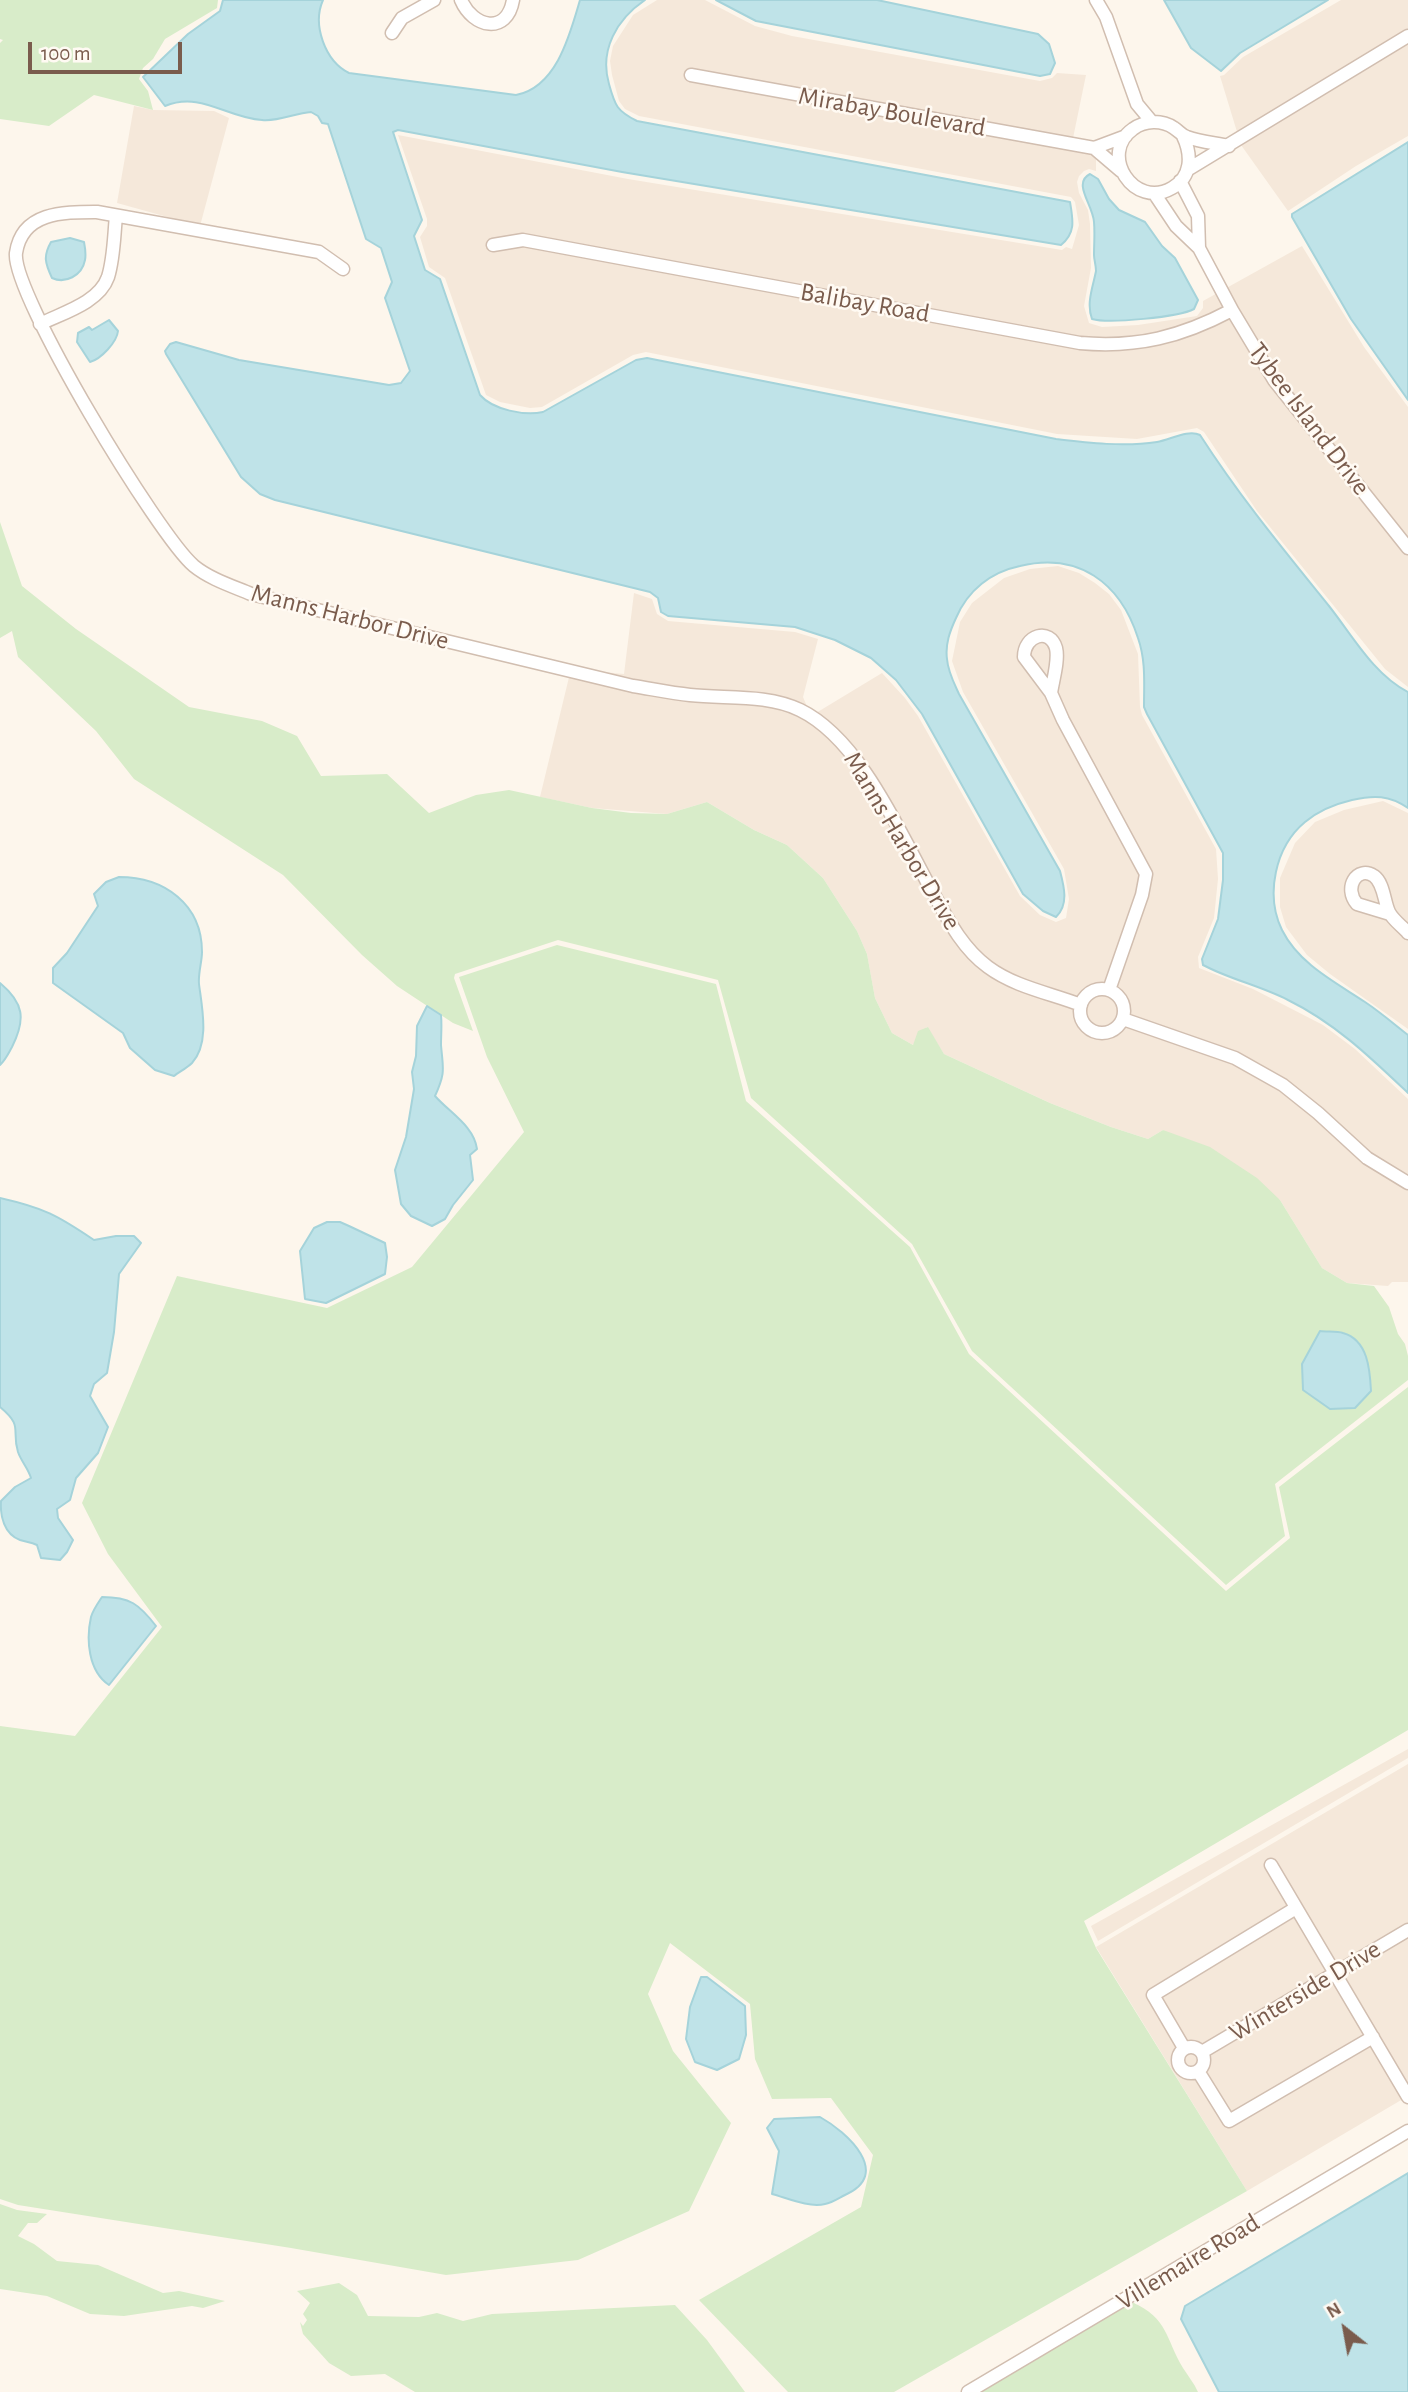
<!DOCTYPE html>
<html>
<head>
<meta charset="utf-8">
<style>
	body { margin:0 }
	#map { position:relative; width:1408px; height:2392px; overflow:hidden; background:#fdf6ec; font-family:"Alegreya Sans",sans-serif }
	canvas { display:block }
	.north { position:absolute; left:1310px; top:2294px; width:70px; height:70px; -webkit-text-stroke:5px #fffaf3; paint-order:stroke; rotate:329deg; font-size:19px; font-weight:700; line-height:28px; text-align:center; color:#7a5c4d }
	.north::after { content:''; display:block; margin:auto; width:24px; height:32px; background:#7a5c4d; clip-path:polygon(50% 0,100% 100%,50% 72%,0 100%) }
	.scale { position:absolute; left:28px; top:42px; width:154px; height:32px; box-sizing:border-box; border:4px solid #7a5c4d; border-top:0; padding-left:9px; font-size:21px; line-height:24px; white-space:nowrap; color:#7a5c4d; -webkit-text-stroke:5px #fffaf3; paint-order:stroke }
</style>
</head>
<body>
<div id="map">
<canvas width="1408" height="2392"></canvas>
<div class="north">N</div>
<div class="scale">100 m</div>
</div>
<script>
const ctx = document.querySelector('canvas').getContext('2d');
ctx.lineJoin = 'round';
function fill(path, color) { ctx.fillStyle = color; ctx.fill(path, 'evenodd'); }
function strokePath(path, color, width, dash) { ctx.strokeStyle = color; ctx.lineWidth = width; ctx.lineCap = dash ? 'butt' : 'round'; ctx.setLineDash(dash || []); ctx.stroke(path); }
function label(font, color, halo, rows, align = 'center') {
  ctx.font = font + ' "Alegreya Sans",sans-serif'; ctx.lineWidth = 5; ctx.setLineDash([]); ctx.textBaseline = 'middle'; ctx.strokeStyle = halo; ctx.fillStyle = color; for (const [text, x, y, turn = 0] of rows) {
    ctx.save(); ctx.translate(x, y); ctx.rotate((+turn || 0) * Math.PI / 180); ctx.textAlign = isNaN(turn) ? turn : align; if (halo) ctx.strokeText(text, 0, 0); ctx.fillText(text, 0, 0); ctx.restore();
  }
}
fill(new Path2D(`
	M657,0h48l50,26 37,10 248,45 12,-3 5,-5 29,2 -14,68 24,4v24l-7,-2 -5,2 -5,5 -2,6 2,11 9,17 2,14 1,44 -7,38 5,17 13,4 36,-2 59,-9 6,-8v-7l99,-55 62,101 44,60v280l-23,-18 -128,-158 -53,-79 -7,-4 -60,11 -80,-5 -411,-82 -13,3 -91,52 -12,1 -30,-6 -14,-7 -41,-117 -16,-11 -9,-30 7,-11v-7l-29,-84 230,44 434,71 4,-3 6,2 7,-24 -4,-23 -4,-5 -432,-81 -14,-7 -6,-8 -7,-26 -2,-14 3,-15 20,-31z
	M1341,0h67v136l-52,30 -68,45 -47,-66 -21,-69 4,-1 19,-18z
	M134,106l19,4 61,1 15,7 -29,108 -83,-23z
	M1058,566l21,7 16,10 14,11 12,16 17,44 2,53 2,8 74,134 2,30 -4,39 -16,39 1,11 54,21 70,36 32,24 53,50v183h-16l-4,4 -41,-3 -25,-15 -42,-68 -117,-70 -15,9 -37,-12 -61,-24 -106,-49 -17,-27 -14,18 -21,-12 -17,-35 -8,-44 -10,-23 -34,-53 -36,-33 -33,-15 -47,-28 -40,12 -75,-6 -52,-11 31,-128 53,5 10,-81 18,6 5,15 11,7 127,11 23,7 -15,58 8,19 71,-43 23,25 13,18 102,180 20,19 16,7 10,-4 3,-19 -5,-30 -101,-177 -11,-31 8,-39 12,-19 32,-25 26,-9z
	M1383,801l25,12v216l-78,-55 -23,-19 -21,-28 -6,-20v-29l15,-35 20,-21 29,-12z
	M1408,1749v9l-310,183 -7,-15z
	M1408,1764v332l-161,95 -151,-244z`), '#f5e8da');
fill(new Path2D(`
	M0,0h218l-1,8 -52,31 -12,20 -10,9 -4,11 9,12 5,19 -59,-15 -45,31 -49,-7v-76l3,-3 -3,-1z
	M0,522l22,64 54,43 113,78 73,14 35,15 24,40 66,-2 42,39 47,-18 33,-5 83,18 39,5 36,1 40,-12 47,28 33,15 36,33 34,53 10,23 8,44 17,35 21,12 5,-14 10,-4 16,27 106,49 61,24 37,12 15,-9 47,17 47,31 23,22 42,68 25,15 27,3 15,21 9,27 7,10 3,12v24l-133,104 10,52 -59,49 -254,-234 -60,-107 -161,-146 -33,-118 -160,-40 -103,34 -1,4 19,53 -20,-8 -56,-37 -35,-31 -79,-80 -149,-96 -38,-48 -78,-74 -6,-26 -12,7z
	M557,945l159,39 30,117 164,146 59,107 257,237 64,-53 -11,-51 129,-100v343l-324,191 12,27 151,243 -353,201h-106l-89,-92 162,-93 12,-52 -42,-57 -59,1 -17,-40 -5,-55 -80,-61 -22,51 25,57 58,72 -42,88 -111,49 -132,15 -155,-27 -273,-43 -18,-6v-473l75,10 87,-109 -54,-73 -26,-51 95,-227 150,32 85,-41 112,-135 -37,-75 -28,-80z
	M0,2204l17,6 30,4 -10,9h-9l-10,13 16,8 23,17 41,4 65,28 16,-2 46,10 -22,7 -11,-2 -68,10 -34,-2 -43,-18 -47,-7z
	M339,2283l18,12 11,21 51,1 18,-4 26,8 29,-7 183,-9 32,35 38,52h-330l-30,-18 -34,2 -22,-13 -26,-29 -3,-12 3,4 4,-6 -4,-6 7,-11 -13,-12z
	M1132,2302c37,17 33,36 51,66 5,8 11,15 15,24h-218z`), '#d8ecc9');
const water = new Path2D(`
	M223,0h100c-11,25 2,61 26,73l167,22c41,-8 54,-61 64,-95h65c-28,19 -46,50 -36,84 6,22 8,27 28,37l433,81c3,18 6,31 -9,43l-439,-73 -224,-42 -5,2 29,88 -8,16 11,34 15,9 40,116c13,15 45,21 63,17l93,-52 11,-2 409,81c33,4 68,8 101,3 13,-2 31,-13 43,-7 40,62 83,114 129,171 23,29 45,69 79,86v116c-19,-13 -34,-13 -56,-8 -17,4 -34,11 -47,22 -30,25 -40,73 -23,108 17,34 53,52 83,72 15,10 29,22 43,33v58c-38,-36 -73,-70 -120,-93 -27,-14 -59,-21 -85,-35l-1,-6 16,-40 5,-39v-27l-76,-139 -3,-7c0,-24 2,-46 -6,-69 -18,-56 -60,-86 -118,-72 -29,6 -52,24 -64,52 -6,13 -11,26 -9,41 1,13 7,24 12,35l101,177c4,15 9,34 -4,46l-13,-6 -20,-17 -101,-180 -26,-34 -25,-22 -36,-18 -40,-13 -127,-11 -7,-4 -3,-14 -8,-6 -375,-92 -15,-6 -19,-17 -75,-123 -1,-3 5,-7 6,-2 63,18 150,25 12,-2 9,-12 -25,-73 7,-16 -11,-34 -15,-9 -38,-115 -6,-1 -4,-7 -7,-4c-16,1 -33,10 -49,8 -35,-2 -61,-29 -97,-14l-22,-29 45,-43 32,-23z
	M716,0h161l161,34 11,10 6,19 -5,11 -10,2 -284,-55z
	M1164,0h164l-88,53 -19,18 -30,-23z
	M1408,142v258l-57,-81 -59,-102v-3z
	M1090,174l8,5 11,20 10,11 26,12 17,24 13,12 23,42 -4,9c-15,8 -85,15 -102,10 -6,-16 1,-32 4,-48 0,-6 -2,-11 -2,-16 0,-11 1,-22 0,-33 -1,-17 -22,-39 -4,-48z
	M70,238l14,4c1,5 2,13 1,18 -3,16 -20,24 -33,18 -7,-15 -9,-22 -1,-36z
	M109,320l9,11c-1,11 -17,28 -28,31l-13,-20 1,-9 11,-6 3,3z
	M119,877c45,0 83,27 83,75 0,10 -4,21 -3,32 3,24 11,59 -7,79 -5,5 -13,9 -18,13l-19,-6 -25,-22 -7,-15 -70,-50v-15l14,-15 31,-47 -4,-12 12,-12z
	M0,983c24,20 26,36 12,64 -4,7 -6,12 -12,18z
	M427,1006l14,9c1,10 0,20 0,30 2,24 5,27 -6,51 15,17 39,30 42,53l-7,6 3,25 -20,25 -8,14 -13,7 -21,-10 -10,-12 -6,-34 11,-33 8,-48 -2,-17 4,-16 1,-30z
	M0,1198c44,10 57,17 94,42l22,-4h18l7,7 -22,31 -5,58 -7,41 -13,11 -4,12 18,31 -10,26 -22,25 -6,22 -13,9 1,9 15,22 -6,12 -7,8 -19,-2 -4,-13c-6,-3 -11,-3 -17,-5 -16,-6 -20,-24 -19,-39l14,-14 16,-9c-3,-10 -10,-17 -13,-26 -7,-23 6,-25 -18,-45z
	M327,1222h13l9,4 36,17 2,14 -2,17 -59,29 -21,-4 -5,-48 14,-23z
	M1320,1331c7,1 17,0 23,2 25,7 27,37 28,58l-16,17 -25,1 -27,-19 -1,-26z
	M102,1597c28,0 37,7 54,29l-47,59c-21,-14 -23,-46 -18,-68 2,-7 7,-14 11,-20z
	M701,1977h6l38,29 1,29 -7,24 -22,11 -22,-8 -9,-23 4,-32z
	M820,2117c27,15 73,57 25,78 -6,3 -13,8 -20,9 -16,4 -38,-6 -53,-10l7,-43 -12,-23 7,-9z
	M1408,2173v219h-189l-38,-73 4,-13z`);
fill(water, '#bfe3e8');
strokePath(water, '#a5d3da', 2);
const minor = new Path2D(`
	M461,0c12,28 46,35 52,0
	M1096,0l10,17 31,87 15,18
	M392,33l10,-15 32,-18
	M691,75l403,73 32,-12
	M1183,136c9,19 9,41 -11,52 -38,22 -74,-34 -39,-59 12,-9 29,-9 41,-1 5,3 7,7 13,9 13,5 28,6 42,9
	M1094,148l27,23
	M1187,170l221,-134
	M1180,181l18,35 1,32
	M1154,193l22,33 23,22 33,62 42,70 134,168
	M493,245l30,-5 557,103c57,5 101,-6 152,-33
	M343,269l-24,-17 -222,-40c-32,0 -75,-1 -81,41 -5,40 143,284 178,313 16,13 38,20 57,28l382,92c19,3 38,7 57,9 36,4 77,-1 110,15 60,29 100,123 132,181 15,27 30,57 56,76 27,20 62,26 93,38
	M40,324c22,-11 59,-21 68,-47 6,-19 6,-42 8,-61
	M1051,693c2,-13 8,-33 5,-45 -6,-21 -32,-13 -32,9l27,36 12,27 83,154 -4,21 -33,95
	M1390,914l-33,-10c-14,-16 0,-39 17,-28 10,7 10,26 15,36 4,8 13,14 19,21
	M1080 1011a22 22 0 1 1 44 0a22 22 0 1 1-44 0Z
	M1123,1019l112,39 48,27 35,28 49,45 41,25
	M1271,1865l137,232
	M1178 2060a13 13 0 1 1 26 0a13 13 0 1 1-26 0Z
	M1184,2048l-31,-53 143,-87
	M1202,2052l206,-122
	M1198,2071l31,50 144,-84
	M968,2392l440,-261`);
strokePath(minor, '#d1beb0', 15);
strokePath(minor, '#fff', 12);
label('26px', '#7a5c4d', '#fffaf3', [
	["Mirabay Boulevard",892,112,10],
	["Balibay Road",865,303,10],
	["Tybee Island Drive",1309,419,53],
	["Manns Harbor Drive",350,617,14],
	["Manns Harbor Drive",902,841,59],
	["Winterside Drive",1305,1991,-31],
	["Villemaire Road",1188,2262,-31]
]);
</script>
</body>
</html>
